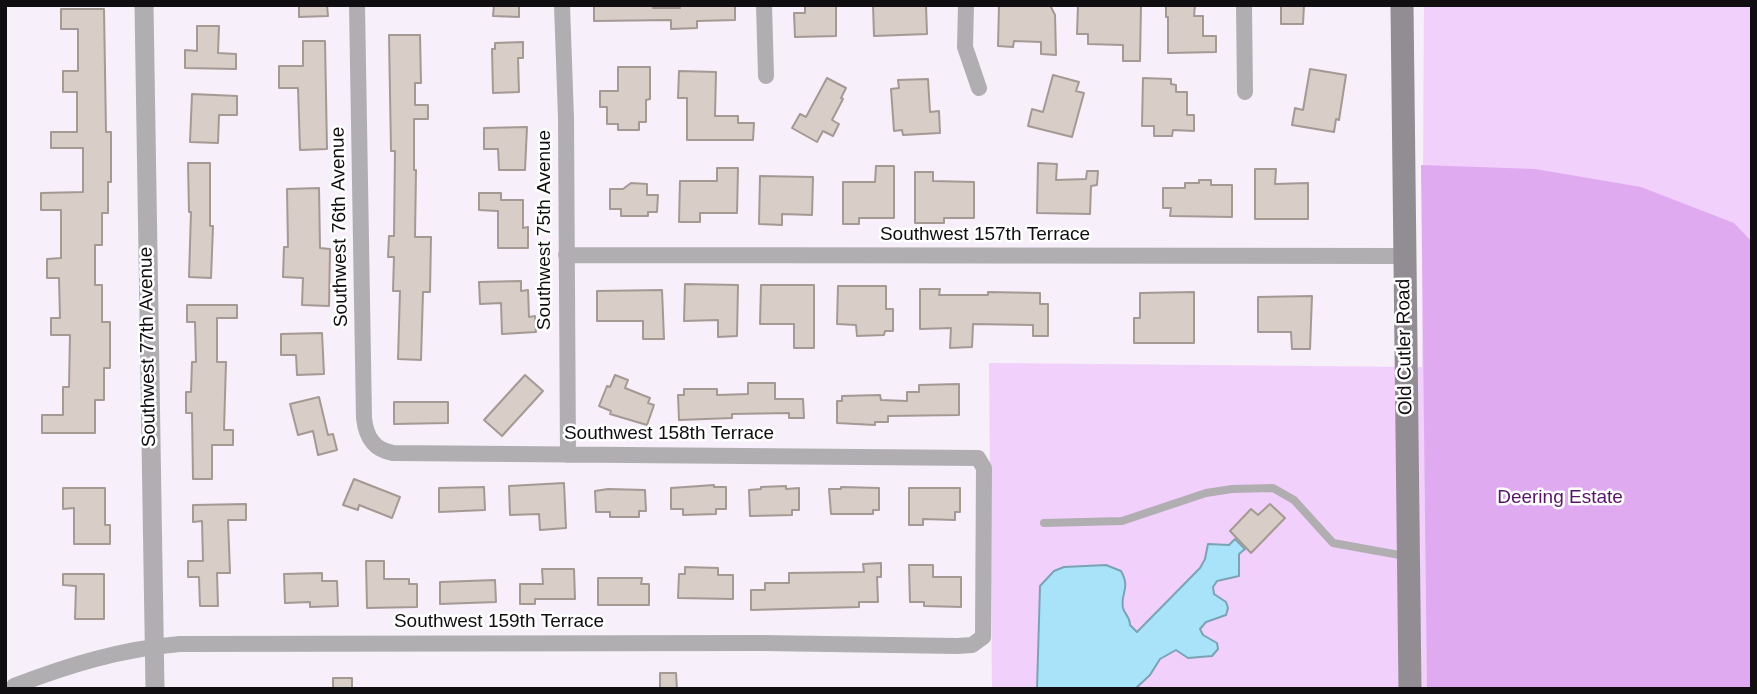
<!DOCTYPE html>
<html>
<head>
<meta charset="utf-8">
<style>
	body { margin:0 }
	#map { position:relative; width:1757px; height:694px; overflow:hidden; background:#f7eff9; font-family:Arial,sans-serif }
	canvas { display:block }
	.frame { position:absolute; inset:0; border:7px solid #100e11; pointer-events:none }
</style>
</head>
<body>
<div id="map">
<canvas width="1757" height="694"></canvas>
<div class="frame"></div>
</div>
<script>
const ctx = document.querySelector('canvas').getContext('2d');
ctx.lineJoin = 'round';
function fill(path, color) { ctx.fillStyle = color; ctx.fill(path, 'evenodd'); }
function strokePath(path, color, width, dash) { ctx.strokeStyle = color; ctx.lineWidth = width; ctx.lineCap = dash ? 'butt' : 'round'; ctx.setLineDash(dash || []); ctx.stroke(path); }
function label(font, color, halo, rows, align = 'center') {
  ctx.font = font + ' Arial,sans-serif'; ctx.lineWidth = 5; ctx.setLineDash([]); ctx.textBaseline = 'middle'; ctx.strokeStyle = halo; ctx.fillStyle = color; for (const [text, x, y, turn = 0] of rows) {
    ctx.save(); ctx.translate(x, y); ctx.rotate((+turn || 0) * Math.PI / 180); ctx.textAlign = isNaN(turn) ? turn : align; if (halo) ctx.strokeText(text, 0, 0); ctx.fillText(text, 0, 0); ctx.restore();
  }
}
fill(new Path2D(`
	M1424,5h328v684h-760l-3,-326 433,4z`), '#f1d0fc');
fill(new Path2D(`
	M1421,165l114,4 106,18 93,36 18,19v447h-325z`), '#e0aaf0');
const water = new Path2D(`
	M1235,539l10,10 -6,5v22l-22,5 -4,6 1,7 12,8 2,6 -2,7 -20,7 -6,7 3,6 14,8 1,6 -6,7 -24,2 -12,-8 -16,9 -10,16 -15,14h-98l3,-103 14,-15 10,-4 42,-2 15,6c10,18 -1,22 2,37 2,7 7,9 7,17l7,7 63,-64 5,-9 3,-15 21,1z`);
fill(water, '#a9e3fa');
strokePath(water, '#7ba3b4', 2);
const building = new Path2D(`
	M299,5h28l1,11 -29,1z
	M494,5h25v12l-26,-1z
	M594,5h59v3h27l-1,-3h56v15l-38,1v7l-26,1v-9l-77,1z
	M805,5h31v31l-41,1 -1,-24h11z
	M873,5h53l1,29 -53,2z
	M999,5h51l5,10 1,40 -15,-1v-12l-27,-1 -1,6 -15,-1z
	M1078,5h63l-1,56h-17v-16l-35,-1v-10h-11z
	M1166,5h29l-1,11h9v20h13v16l-48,1v-36h-2z
	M1281,5h23l-1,19h-22z
	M61,9h43l2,123h5v50h-3v31h-6v32h-7v40h7v37h8v46h-6v32h-9v33h-53v-18h21v-28h6l1,-52h-19v-17h9l-1,-40h-12v-19l14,-1v-48h-20v-17l42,-1v-44h-32v-16h26v-40h-14v-21h15v-42h-17z
	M197,26h22l-1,27 18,1v15l-51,-1v-18l12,1z
	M389,35h31l1,48h-6v22h13v14h-14v51h2l-1,67h16l-1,55h-7l-2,68 -23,-1 2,-68h-7l1,-34h-6l1,-21h5l1,-85h-4z
	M303,41h22l2,108 -27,1 -2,-62h-19v-22h24z
	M523,42v16h-5l1,34 -26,1 -1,-44h3v-6z
	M618,67h32v32l-4,1v22h-7v8h-21v-6h-11v-17h-7v-16h18z
	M1310,69l36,6 -7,45 -3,-1 -2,13 -42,-7 3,-17 8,2z
	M679,71l37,1 -1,44h23v7h16l-1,17h-66v-42h-9z
	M1053,75l26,7 -3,9 8,2 -12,44 -44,-11 4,-17 11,3z
	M827,78l19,10 -5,10 2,1 -11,21 7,4 -6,12 -10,-5 -6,11 -25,-14 8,-14 6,3z
	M1143,78l28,1v5l5,1v7h11v23h7v16l-21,-1 -1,6h-18v-10h-12z
	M928,79l2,33 9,-1 1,22 -37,2 -1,-5 -8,1 -3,-42 8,-1 -1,-8z
	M192,94l45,2v19h-18l-1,28 -28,-1z
	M527,127l-2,43h-26l-1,-21h-14v-21z
	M188,163h22v63h3l-2,52 -22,-1 2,-65h-2z
	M1038,163l19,1 -1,16 30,-1 1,-8h11l-1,14 -6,1 -1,28 -53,-1z
	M876,166h18v52h-35v6h-16v-42h32z
	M717,168h21l-1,45h-37v9h-21l1,-41h37z
	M1255,169h21l-1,15 33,-1v36h-53z
	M915,172h18v9l41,1v36h-30v5h-29z
	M760,176l53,1 -1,38 -30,-1v11l-23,-1z
	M1199,180h12v5h21v32l-62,-1 1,-8h-8v-20h22v-5h14z
	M631,183l16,1v11h11l-1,17h-9v4h-27v-7h-11v-20h13z
	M319,188l1,60 10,1 -1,57 -27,-1 1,-27 -20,-1 1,-30h4l-1,-58z
	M479,193h22v7h22v28l5,-1v21h-30v-37l-19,-1z
	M521,281v10l7,-1 1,27 6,-1 1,16 -34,2 -1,-31 -21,1 -1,-22z
	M685,284l53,1 -1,51 -19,1v-17l-34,1z
	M761,285h53v63h-20v-24h-34z
	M838,286h48v23h7v22h-8l-1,4 -27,1 -1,-11 -19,-1z
	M920,289h20l-1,6h49v-3l52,1v11h8v32h-15v-11l-60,-1 -1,23 -22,1 1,-20 -31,1z
	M662,290l2,49h-21v-18h-46v-30z
	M1194,292v51h-60v-25h6v-25z
	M1312,296l-2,53h-18l-1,-17h-33v-35z
	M187,305h50v13h-20v44h9l-2,68h9v15h-21v34h-19l-1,-66h-6v-21h5l1,-30h4l-1,-40h-8z
	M322,333l2,41 -27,1 -1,-20h-15v-21z
	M525,375l18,16 -41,45 -18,-16z
	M615,375l13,5 -3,8 25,10 -2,5 6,2 -7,20 -37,-11 1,-3 -12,-5 8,-20 3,1z
	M748,383h27v16h28l1,19h-15v-5l-57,1v4l-53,2 -1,-25h6v-6h33v6l31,-1z
	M959,384v31l-71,1v6h-13v3l-38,-2v-22h5v-5l38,-1 1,5 26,1v-9h12v-7z
	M319,397l9,38 5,-1 4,16 -19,5 -5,-24 -15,4 -8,-31z
	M394,402h54v21l-54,1z
	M354,479l46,18 -8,21 -33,-13 -1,5 -15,-5z
	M564,483l2,45 -26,2 -1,-16 -29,1 -1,-29z
	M714,485v2h12v22h-10v5l-33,1v-6h-12v-21z
	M786,486v3l13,-1v22h-7v5l-42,1 -1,-26 12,-1v-2z
	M484,487l1,23 -46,2v-24z
	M841,487l38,1v22h-6v4h-42l-2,-25h12z
	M63,488h42v37h5v19h-36v-36l-11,1z
	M909,488h51v24h-5v8l-32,-1v6h-14z
	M608,489l37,1 1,21h-7v6h-29v-5h-14l-1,-21z
	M246,504v16h-18l2,53h-13l1,33h-18l-1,-29h-11v-16h15l-1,-40 -9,1v-17z
	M1270,504l15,14 -34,35 -21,-22 21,-22 7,6z
	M366,561h18v18h25v5h8v23l-50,1z
	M881,563v14h-4l1,25h-19v5l-108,3v-20h14v-7h24v-10l75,-1 -1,-8z
	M909,565h24v12h28v30l-37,-1v-4h-14z
	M685,567l33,1v7h15v24l-55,-1 1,-24h6z
	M542,569h32l1,30h-40v5h-15v-20h23z
	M322,573v8h15l1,25 -28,1v-5l-25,1 -1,-29z
	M63,574h41v45h-29l1,-33 -13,-1z
	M598,578h44l-1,6h8v21h-51z
	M495,580l1,22 -56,2v-22z
	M660,673h16l1,16h-17z
	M333,678h19v11h-19z`);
fill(building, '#d9cdc8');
strokePath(building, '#a59994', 2);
strokePath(new Path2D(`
	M1044,523l78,-2 84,-28 26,-4 41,-1 21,12 39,43 72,13`), '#b1aeb2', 8);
strokePath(new Path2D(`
	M562,5l4,113 2,337
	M764,5l2,71
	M966,5l-1,42 14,41
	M1244,5l1,87
	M566,255l838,1
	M14,686c55,-21 107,-37 166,-42l583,-1 194,3 15,-1 11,-8 1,-169 -6,-10 -585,-5c-19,-3 -27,-16 -29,-35l-7,-413`), '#b1aeb2', 16);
strokePath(new Path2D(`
	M144,5l11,684`), '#b1aeb2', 19);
strokePath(new Path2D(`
	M1402,5l8,684`), '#918d93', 23);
label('19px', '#100e11', '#fff', [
	["Southwest 76th Avenue",340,227,-91],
	["Southwest 75th Avenue",545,230,-90],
	["Southwest 157th Terrace",985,235],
	["Southwest 77th Avenue",148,347,-91],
	["Old Cutler Road",1405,347,-91],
	["Southwest 158th Terrace",669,434],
	["Southwest 159th Terrace",499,622]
]);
label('19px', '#571568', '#fff', [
	["Deering Estate",1560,498]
]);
</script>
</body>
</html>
